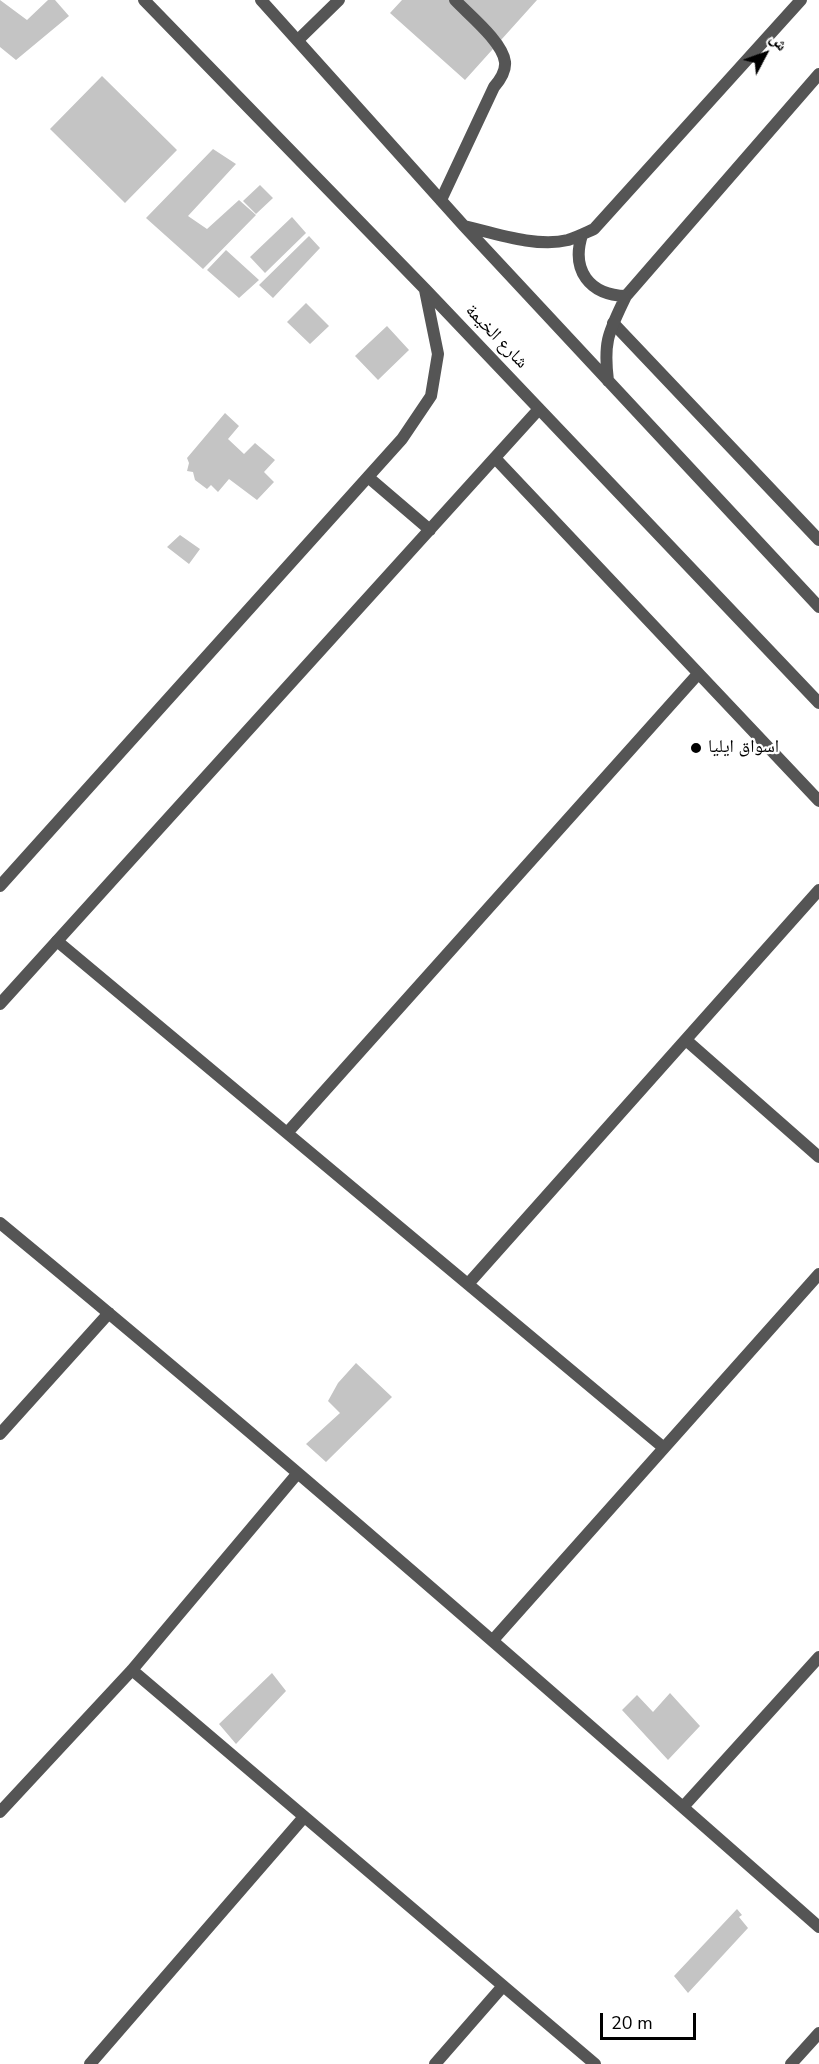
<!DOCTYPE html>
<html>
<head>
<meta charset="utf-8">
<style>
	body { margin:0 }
	#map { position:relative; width:819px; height:2064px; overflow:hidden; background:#fff; font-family:"Nunito Sans","Noto Naskh Arabic",sans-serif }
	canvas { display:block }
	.north { position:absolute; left:735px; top:24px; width:60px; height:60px; -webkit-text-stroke:4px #fff; paint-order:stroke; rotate:49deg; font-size:16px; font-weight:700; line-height:24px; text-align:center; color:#000 }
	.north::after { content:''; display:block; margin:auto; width:21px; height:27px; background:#000; clip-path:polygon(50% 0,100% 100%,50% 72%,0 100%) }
	.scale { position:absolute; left:600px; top:2013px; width:96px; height:27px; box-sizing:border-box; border:3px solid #000; border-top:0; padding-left:8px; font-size:18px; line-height:21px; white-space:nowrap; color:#000; -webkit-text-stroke:4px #fff; paint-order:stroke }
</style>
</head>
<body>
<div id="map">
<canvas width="819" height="2064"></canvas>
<div class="north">ش</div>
<div class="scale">20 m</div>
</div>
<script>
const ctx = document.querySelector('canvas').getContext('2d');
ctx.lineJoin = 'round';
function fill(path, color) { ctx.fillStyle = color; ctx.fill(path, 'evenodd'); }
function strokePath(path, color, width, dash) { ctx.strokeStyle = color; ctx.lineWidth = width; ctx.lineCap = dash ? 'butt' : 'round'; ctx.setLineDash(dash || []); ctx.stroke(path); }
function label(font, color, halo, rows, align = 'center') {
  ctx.font = font + ' "Nunito Sans","Noto Naskh Arabic",sans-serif'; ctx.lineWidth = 4.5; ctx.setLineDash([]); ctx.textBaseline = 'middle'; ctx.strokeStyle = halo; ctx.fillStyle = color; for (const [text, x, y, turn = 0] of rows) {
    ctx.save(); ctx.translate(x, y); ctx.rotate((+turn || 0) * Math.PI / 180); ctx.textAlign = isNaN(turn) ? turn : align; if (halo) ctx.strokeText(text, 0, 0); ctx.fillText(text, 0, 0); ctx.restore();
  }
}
fill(new Path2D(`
	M0,0l27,20 21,-20h7l14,16 -53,44 -16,-13z
	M402,0h135l-72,80 -75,-67z
	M102,76l75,74 -52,53 -75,-74z
	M213,149l23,15 -48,52 19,13 32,-29 17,15 -53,54 -57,-51z
	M260,185l13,13 -17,16 -13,-13z
	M292,217l14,16 -41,40 -15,-16z
	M309,236l11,12 -47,50 -14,-13z
	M226,250l33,30 -20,18 -32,-28z
	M306,303l23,23 -19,18 -23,-22z
	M387,326l22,24 -31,30 -23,-24z
	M225,413l14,13 -11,13 16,15 11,-11 20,17 -11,12 10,10 -17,18 -28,-21 -11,13 -7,-7 -4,4 -12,-9 -2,-8 -6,-1 2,-8 -2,-5z
	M180,535l20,14 -11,15 -22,-17z
	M356,1363l36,34 -66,65 -20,-18 34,-31 -12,-12 10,-18z
	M272,1673l14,18 -50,53 -17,-20z
	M670,1693l30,33 -32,34 -46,-50 15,-15 16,17z
	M737,1909l5,6 -3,2 9,11 -60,65 -14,-17z`), '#c4c4c4');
strokePath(new Path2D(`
	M298,40l41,-40
	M441,200l53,-113c6,-7 12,-16 11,-25 -2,-20 -37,-48 -50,-62`), '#555', 12);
strokePath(new Path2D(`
	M613,323l206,217
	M495,458l324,343
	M57,941l607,507
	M686,1040l133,117
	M287,1133l411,-459
	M0,1223c278,229 549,466 819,704
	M468,1284l351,-394
	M0,1434l109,-121
	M493,1640l326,-366
	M132,1670l463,394
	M683,1807l136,-150
	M0,1812l132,-142 165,-196
	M90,2064l214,-247
	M435,2064l68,-78
	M791,2064l28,-31`), '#555', 12);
strokePath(new Path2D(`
	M144,0l281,289 394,414
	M261,0l203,226 355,381
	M464,226c30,7 73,22 104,14 9,-3 17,-7 26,-11l207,-229
	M582,235c-11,35 7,60 44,61
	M608,381c-5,-41 1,-49 18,-85l193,-222
	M368,477l62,53
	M0,886l402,-447 29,-43 7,-42 -13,-64
	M0,1004l539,-595`), '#555', 12);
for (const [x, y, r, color] of [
	[696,748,6,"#000"]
]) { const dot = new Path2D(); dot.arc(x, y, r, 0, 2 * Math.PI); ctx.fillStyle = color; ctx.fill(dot); strokePath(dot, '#fff', 2); }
label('18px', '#000', '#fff', [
	["شارع الخيمة",496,337,46]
]);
label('18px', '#000', '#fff', [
	["اسواق ايليا",708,748]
], 'left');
</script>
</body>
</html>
